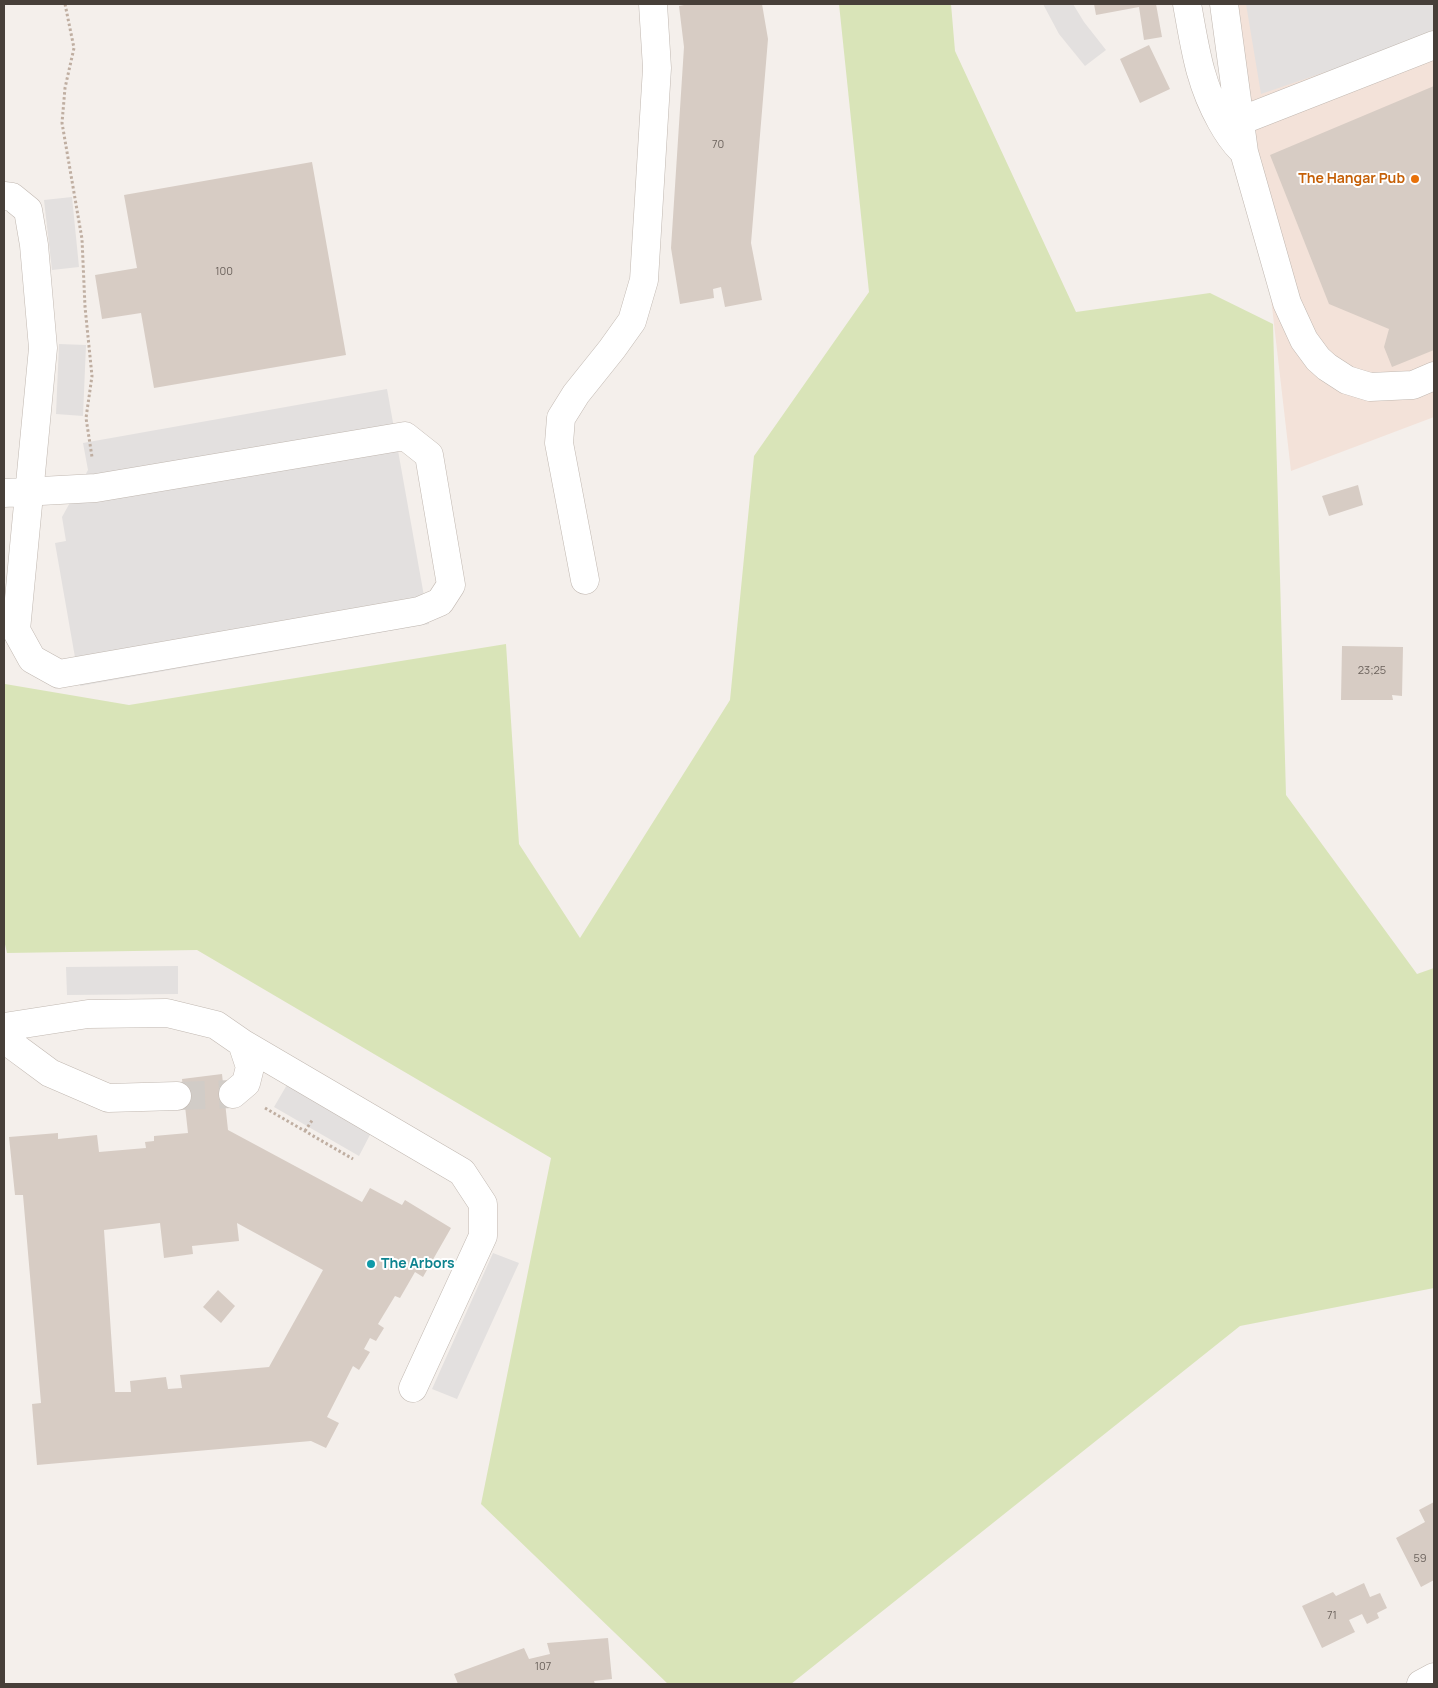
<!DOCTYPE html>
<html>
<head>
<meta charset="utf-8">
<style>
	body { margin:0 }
	#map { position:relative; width:1438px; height:1688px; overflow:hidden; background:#f4efeb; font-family:Manrope,sans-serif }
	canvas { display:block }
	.frame { position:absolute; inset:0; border:5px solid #473f39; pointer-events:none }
</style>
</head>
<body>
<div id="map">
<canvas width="1438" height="1688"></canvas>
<div class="frame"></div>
</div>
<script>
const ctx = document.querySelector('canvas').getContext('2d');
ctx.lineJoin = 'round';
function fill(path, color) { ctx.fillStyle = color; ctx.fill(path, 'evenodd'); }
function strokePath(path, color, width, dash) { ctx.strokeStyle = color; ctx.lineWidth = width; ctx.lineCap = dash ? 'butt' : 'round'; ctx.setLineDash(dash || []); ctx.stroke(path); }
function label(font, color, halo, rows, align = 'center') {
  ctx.font = font + ' Manrope,sans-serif'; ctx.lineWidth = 4; ctx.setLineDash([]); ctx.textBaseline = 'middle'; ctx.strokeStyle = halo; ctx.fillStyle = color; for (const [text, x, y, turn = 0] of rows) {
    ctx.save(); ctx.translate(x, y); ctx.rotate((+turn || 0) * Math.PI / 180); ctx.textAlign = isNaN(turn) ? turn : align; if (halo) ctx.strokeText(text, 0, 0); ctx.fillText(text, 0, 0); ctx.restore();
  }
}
fill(new Path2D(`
	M1237,4h197v413l-143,54z`), '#f3e2d9');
fill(new Path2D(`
	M839,4h112l4,47 121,261 134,-19 63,31 13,471 131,179 17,-6v320l-194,38 -449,358h-123l-187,-180 70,-346 -354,-208 -190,3 -3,-13v-251l1,-5 124,21 377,-61 13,200 61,94 150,-238 24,-244 115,-164z`), '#d9e4b8');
fill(new Path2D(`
	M1043,4h30l11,18 22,28 -21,16 -26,-32z
	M1246,4h188v31l-173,59z
	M72,197l7,70 -27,3 -8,-70z
	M59,344l27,1 -3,71 -27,-2z
	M387,389l42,235 -349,62 -25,-143 11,-2 -4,-24 26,-47 -5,-27z
	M178,966v28l-111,1 -1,-28z
	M288,1083l84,48 -13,25 -85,-49z
	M493,1253l26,10 -62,136 -25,-10z`), '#e3e0df');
fill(new Path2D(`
	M689,4h73l6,35 -17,204 11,57 -37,7 -4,-20 -8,2 1,9 -34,6 -9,-56 13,-201 -5,-41z
	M1094,4h62l6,33 -18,3 -5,-33 -43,8z
	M1149,45l21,44 -30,14 -20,-44z
	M1434,86v264l-42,17 -8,-20 5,-18 -60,-25 -59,-149z
	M312,162l34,193 -192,33 -13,-75 -39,6 -7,-44 42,-7 -13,-73z
	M1358,485l5,20 -34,11 -7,-20z
	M1342,646l61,1 -1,49 -10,-1 1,5h-52z
	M222,1074l6,56 134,72 8,-14 32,17 3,-5 46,28 -28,49 -8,-5 -15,26 -5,-2 -17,28 6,4 -8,13 -6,-3 -6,11 6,3 -11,18 -6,-4 -26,51 12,6 -13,25 -15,-7 -274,24 -5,-61 9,-1 -18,-208h-8l-6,-58 49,-4v6l39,-4 2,17 47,-4 -1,-6 9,-1v-5l34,-3 -6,-54zM160,1223l4,35 29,-4 -1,-8 47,-5 -2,-18 86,47 -54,97 -89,8 2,13 -14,1 -2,-12 -36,4 1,11h-16l-11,-162z
	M218,1290l17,16 -14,17 -18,-16z
	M1434,1502v78l-13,7 -25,-49 29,-16 -6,-12z
	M1364,1583l6,14 10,-4 7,15 -10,5 2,5 -12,6 -5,-10 -13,6 6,12 -33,16 -20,-42 31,-14 3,4z
	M608,1638l4,41 -18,2 1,3h-137l-4,-10 70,-26 5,11 21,-5 -3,-11z`), '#d7ccc4');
strokePath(new Path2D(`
	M177,1096l56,-2`), '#d1ccc7', 28, [28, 14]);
const minor = new Path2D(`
	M1187,4c8,43 12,78 34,117 6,11 12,20 20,28
	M1224,4l20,148 43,151 17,37 14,19 9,8 20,13 23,7 43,-2 21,-9
	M1240,121l194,-76
	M4,196l8,1 16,13 6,35 9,103 -27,282 16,29 27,15 360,-63 21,-9 11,-17 -22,-130 -24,-19 -309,52 -92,5
	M585,580l-26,-137 2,-25 15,-24 36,-45 20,-28 12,-41 13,-212 -4,-64
	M4,1027l84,-13 79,-1 49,12 26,18 8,24 -4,16 -13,11
	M4,1039l46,34 58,25 69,-2
	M242,1043l220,129 21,32v32l-70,152
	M1421,1684l13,-7`);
strokePath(minor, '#c1b8b1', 29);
strokePath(new Path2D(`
	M65,4l9,44 -9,40 -3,35 20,116 3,68 7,69 -6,42 6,39
	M265,1108l88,51
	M305,1131l8,-12`), '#bfaea1', 3, [2.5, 2.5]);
strokePath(minor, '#fff', 28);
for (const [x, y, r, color] of [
	[1415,179,5,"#e8710a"],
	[371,1264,5,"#0f9aa8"]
]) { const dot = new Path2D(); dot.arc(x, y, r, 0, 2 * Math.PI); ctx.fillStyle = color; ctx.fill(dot); strokePath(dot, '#fff', 2); }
label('11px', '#6b625c', null, [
	["70",718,145],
	["100",224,272],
	["23;25",1372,671],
	["59",1420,1559],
	["71",1332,1616],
	["107",543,1667]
]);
label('bold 14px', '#c56008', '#fff', [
	["The Hangar Pub",1405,179]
], 'right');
label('bold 14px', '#0d838f', '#fff', [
	["The Arbors",381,1264]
], 'left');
</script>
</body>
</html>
